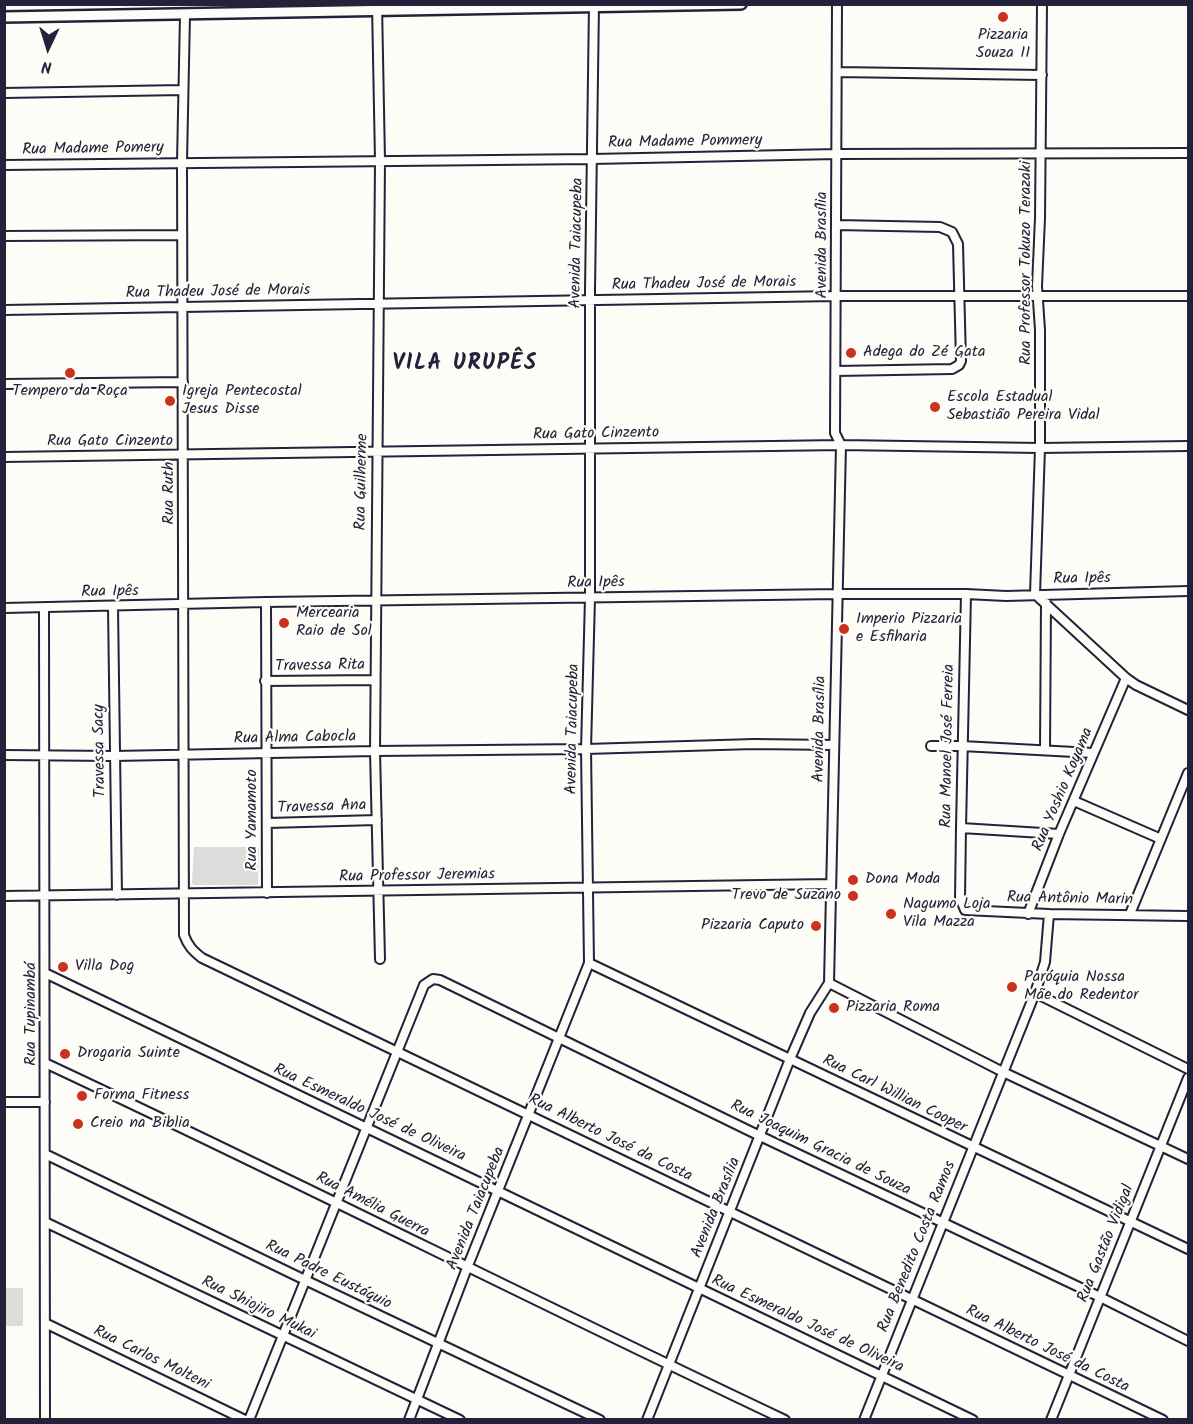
<!DOCTYPE html>
<html>
<head>
<meta charset="utf-8">
<style>
	body { margin:0 }
	#map { position:relative; width:1193px; height:1424px; overflow:hidden; background:#fdfcf7; font-family:Kalam,sans-serif }
	canvas { display:block }
	.frame { position:absolute; inset:0; border:6px solid #22223b; pointer-events:none }
	.north { position:absolute; left:18px; top:18px; width:60px; height:60px; -webkit-text-stroke:4px #fdfcf7; paint-order:stroke; rotate:184deg; font-size:16px; font-weight:700; line-height:24px; text-align:center; color:#22223b }
	.north::after { content:''; display:block; margin:auto; width:21px; height:27px; background:#22223b; clip-path:polygon(50% 0,100% 100%,50% 72%,0 100%) }
</style>
</head>
<body>
<div id="map">
<canvas width="1193" height="1424"></canvas>
<div class="frame"></div>
<div class="north">N</div>
</div>
<script>
const ctx = document.querySelector('canvas').getContext('2d');
ctx.lineJoin = 'round';
function fill(path, color) { ctx.fillStyle = color; ctx.fill(path, 'evenodd'); }
function strokePath(path, color, width, dash) { ctx.strokeStyle = color; ctx.lineWidth = width; ctx.lineCap = dash ? 'butt' : 'round'; ctx.setLineDash(dash || []); ctx.stroke(path); }
function label(font, color, halo, rows, align = 'center') {
  ctx.font = font + ' Kalam,sans-serif'; ctx.lineWidth = 4.5; ctx.setLineDash([]); ctx.textBaseline = 'middle'; ctx.strokeStyle = halo; ctx.fillStyle = color; for (const [text, x, y, turn = 0] of rows) {
    ctx.save(); ctx.translate(x, y); ctx.rotate((+turn || 0) * Math.PI / 180); ctx.textAlign = isNaN(turn) ? turn : align; if (halo) ctx.strokeText(text, 0, 0); ctx.fillText(text, 0, 0); ctx.restore();
  }
}
fill(new Path2D(`
	M194,847h65l-1,38h-64l-2,-2z
	M5,1288h18v38h-18z`), '#dddcdb');
const minor = new Path2D(`
	M377,4l3,157 -5,590 5,208
	M1042,4l-2,214 -3,68 3,44v118l-5,146 91,84 10,7 52,25
	M185,15l-3,147 2,773c4,11 9,16 18,23l961,462
	M837,72l205,3
	M4,93l179,-3
	M4,165l588,-6 245,-5 351,-1
	M836,225l104,2 12,5 6,12 3,117 -2,4 -7,4 -116,2
	M4,236l178,-1
	M4,310l832,-14h352
	M4,384l179,-2
	M4,457l837,-12 199,3 148,-2
	M966,594l-5,234 -1,70 5,12 84,4 139,2
	M266,602l1,291
	M113,607l4,288
	M4,608l262,-6 571,-8h129l40,2 182,-5
	M44,608l1,812
	M265,681l110,-1
	M931,746h31l131,7
	M1045,749l1,-146
	M4,755l110,1 261,-5 211,-2 168,-5 80,1
	M1074,801l87,38
	M268,823l109,-3
	M961,828l98,6
	M4,896l827,-12
	M1028,914l31,-80 67,-156
	M1130,914l58,-141
	M589,963l599,286
	M45,973c309,149 619,298 928,447
	M829,983l174,89 185,87
	M1035,993l153,76
	M45,1063c248,116 492,240 740,357
	M4,1102h41
	M45,1154l260,126 295,140
	M45,1222l415,198
	M45,1323l200,97
	M249,1420l175,-435 9,-6 7,1 320,156 340,161 88,44
	M409,1420l58,-152 122,-305 -3,-214 4,-151v-308l4,-286
	M647,1420l143,-361 20,-46 19,-30 12,-538 -6,-12 2,-429
	M864,1420l171,-427 10,-31 4,-48
	M1051,1420l137,-342`);
const tertiary = new Path2D(`
	M4,17l737,-13`);
strokePath(minor, '#22223b', 12);
strokePath(tertiary, '#22223b', 14);
strokePath(minor, '#fdfcf7', 8);
strokePath(tertiary, '#fdfcf7', 9);
for (const [x, y, r, color] of [
	[1003,17,6,"#c8321e"],
	[851,353,6,"#c8321e"],
	[70,373,6,"#c8321e"],
	[170,401,6,"#c8321e"],
	[935,407,6,"#c8321e"],
	[284,623,6,"#c8321e"],
	[844,629,6,"#c8321e"],
	[853,880,6,"#c8321e"],
	[853,896,6,"#c8321e"],
	[891,914,6,"#c8321e"],
	[816,926,6,"#c8321e"],
	[63,967,6,"#c8321e"],
	[1012,987,6,"#c8321e"],
	[834,1008,6,"#c8321e"],
	[65,1054,6,"#c8321e"],
	[82,1096,6,"#c8321e"],
	[78,1124,6,"#c8321e"]
]) { const dot = new Path2D(); dot.arc(x, y, r, 0, 2 * Math.PI); ctx.fillStyle = color; ctx.fill(dot); strokePath(dot, '#fdfcf7', 2); }
label('16px', '#22223b', '#fdfcf7', [
	["Pizzaria",1003,36,"center"],
	["Souza II",1003,54,"center"],
	["Adega do Zé Gata",863,353],
	["Tempero da Roça",70,392,"center"],
	["Igreja Pentecostal",182,392],
	["Jesus Disse",182,410],
	["Escola Estadual",947,398],
	["Sebastião Pereira Vidal",947,416],
	["Mercearia",296,614],
	["Raio de Sol",296,632],
	["Imperio Pizzaria",856,620],
	["e Esfiharia",856,638],
	["Dona Moda",865,880],
	["Trevo de Suzano",841,896,"right"],
	["Nagumo Loja",903,905],
	["Vila Mazza",903,923],
	["Pizzaria Caputo",804,926,"right"],
	["Villa Dog",75,967],
	["Paróquia Nossa",1024,978],
	["Mãe do Redentor",1024,996],
	["Pizzaria Roma",846,1008],
	["Drogaria Suinte",77,1054],
	["Forma Fitness",94,1096],
	["Creio na Biblia",90,1124]
], 'left');
label('16px', '#22223b', '#fdfcf7', [
	["Rua Madame Pommery",685,143,-1],
	["Rua Madame Pomery",93,150,-1],
	["Avenida Taiacupeba",578,243,-89],
	["Avenida Brasília",823,245,-90],
	["Rua Professor Tokuzo Terazaki",1027,263,-90],
	["Rua Thadeu José de Morais",704,285,-1],
	["Rua Thadeu José de Morais",218,293,-1],
	["Rua Gato Cinzento",596,435,-1],
	["Rua Gato Cinzento",110,442],
	["Rua Guilherme",363,482,-89],
	["Rua Ruth",170,493,-90],
	["Rua Ipês",1082,580,-1],
	["Rua Ipês",596,584,-1],
	["Rua Ipês",110,593,-1],
	["Travessa Rita",320,667,-1],
	["Avenida Taiacupeba",574,729,-89],
	["Avenida Brasília",821,729,-89],
	["Rua Alma Cabocla",295,739,-1],
	["Rua Manoel José Ferreia",949,746,-89],
	["Travessa Sacy",101,751,-91],
	["Rua Yoshio Koyama",1064,790,-67],
	["Travessa Ana",322,808,-2],
	["Rua Yamamoto",253,820,-90],
	["Rua Professor Jeremias",417,877,-1],
	["Rua Antônio Marin",1070,900,1],
	["Rua Tupinambá",32,1014,-90],
	["Rua Carl Willian Cooper",894,1095,26],
	["Rua Esmeraldo José de Oliveira",369,1114,25],
	["Rua Alberto José da Costa",610,1139,26],
	["Rua Joaquim Gracia de Souza",820,1149,26],
	["Rua Amélia Guerra",372,1206,27],
	["Avenida Brasília",717,1208,-68],
	["Avenida Taiacupeba",477,1209,-68],
	["Rua Gastão Vidigal",1107,1244,-68],
	["Rua Benedito Costa Ramos",918,1247,-68],
	["Rua Padre Eustáquio",328,1276,26],
	["Rua Shiojiro Mukai",258,1309,26],
	["Rua Esmeraldo José de Oliveira",807,1325,25],
	["Rua Alberto José da Costa",1047,1350,26],
	["Rua Carlos Molteni",151,1359,26]
]);
ctx.letterSpacing = '1.5px';
label('bold 22px', '#22223b', '#fdfcf7', [
	["VILA URUPÊS",465,365]
]);
ctx.letterSpacing = '0px';
</script>
</body>
</html>
